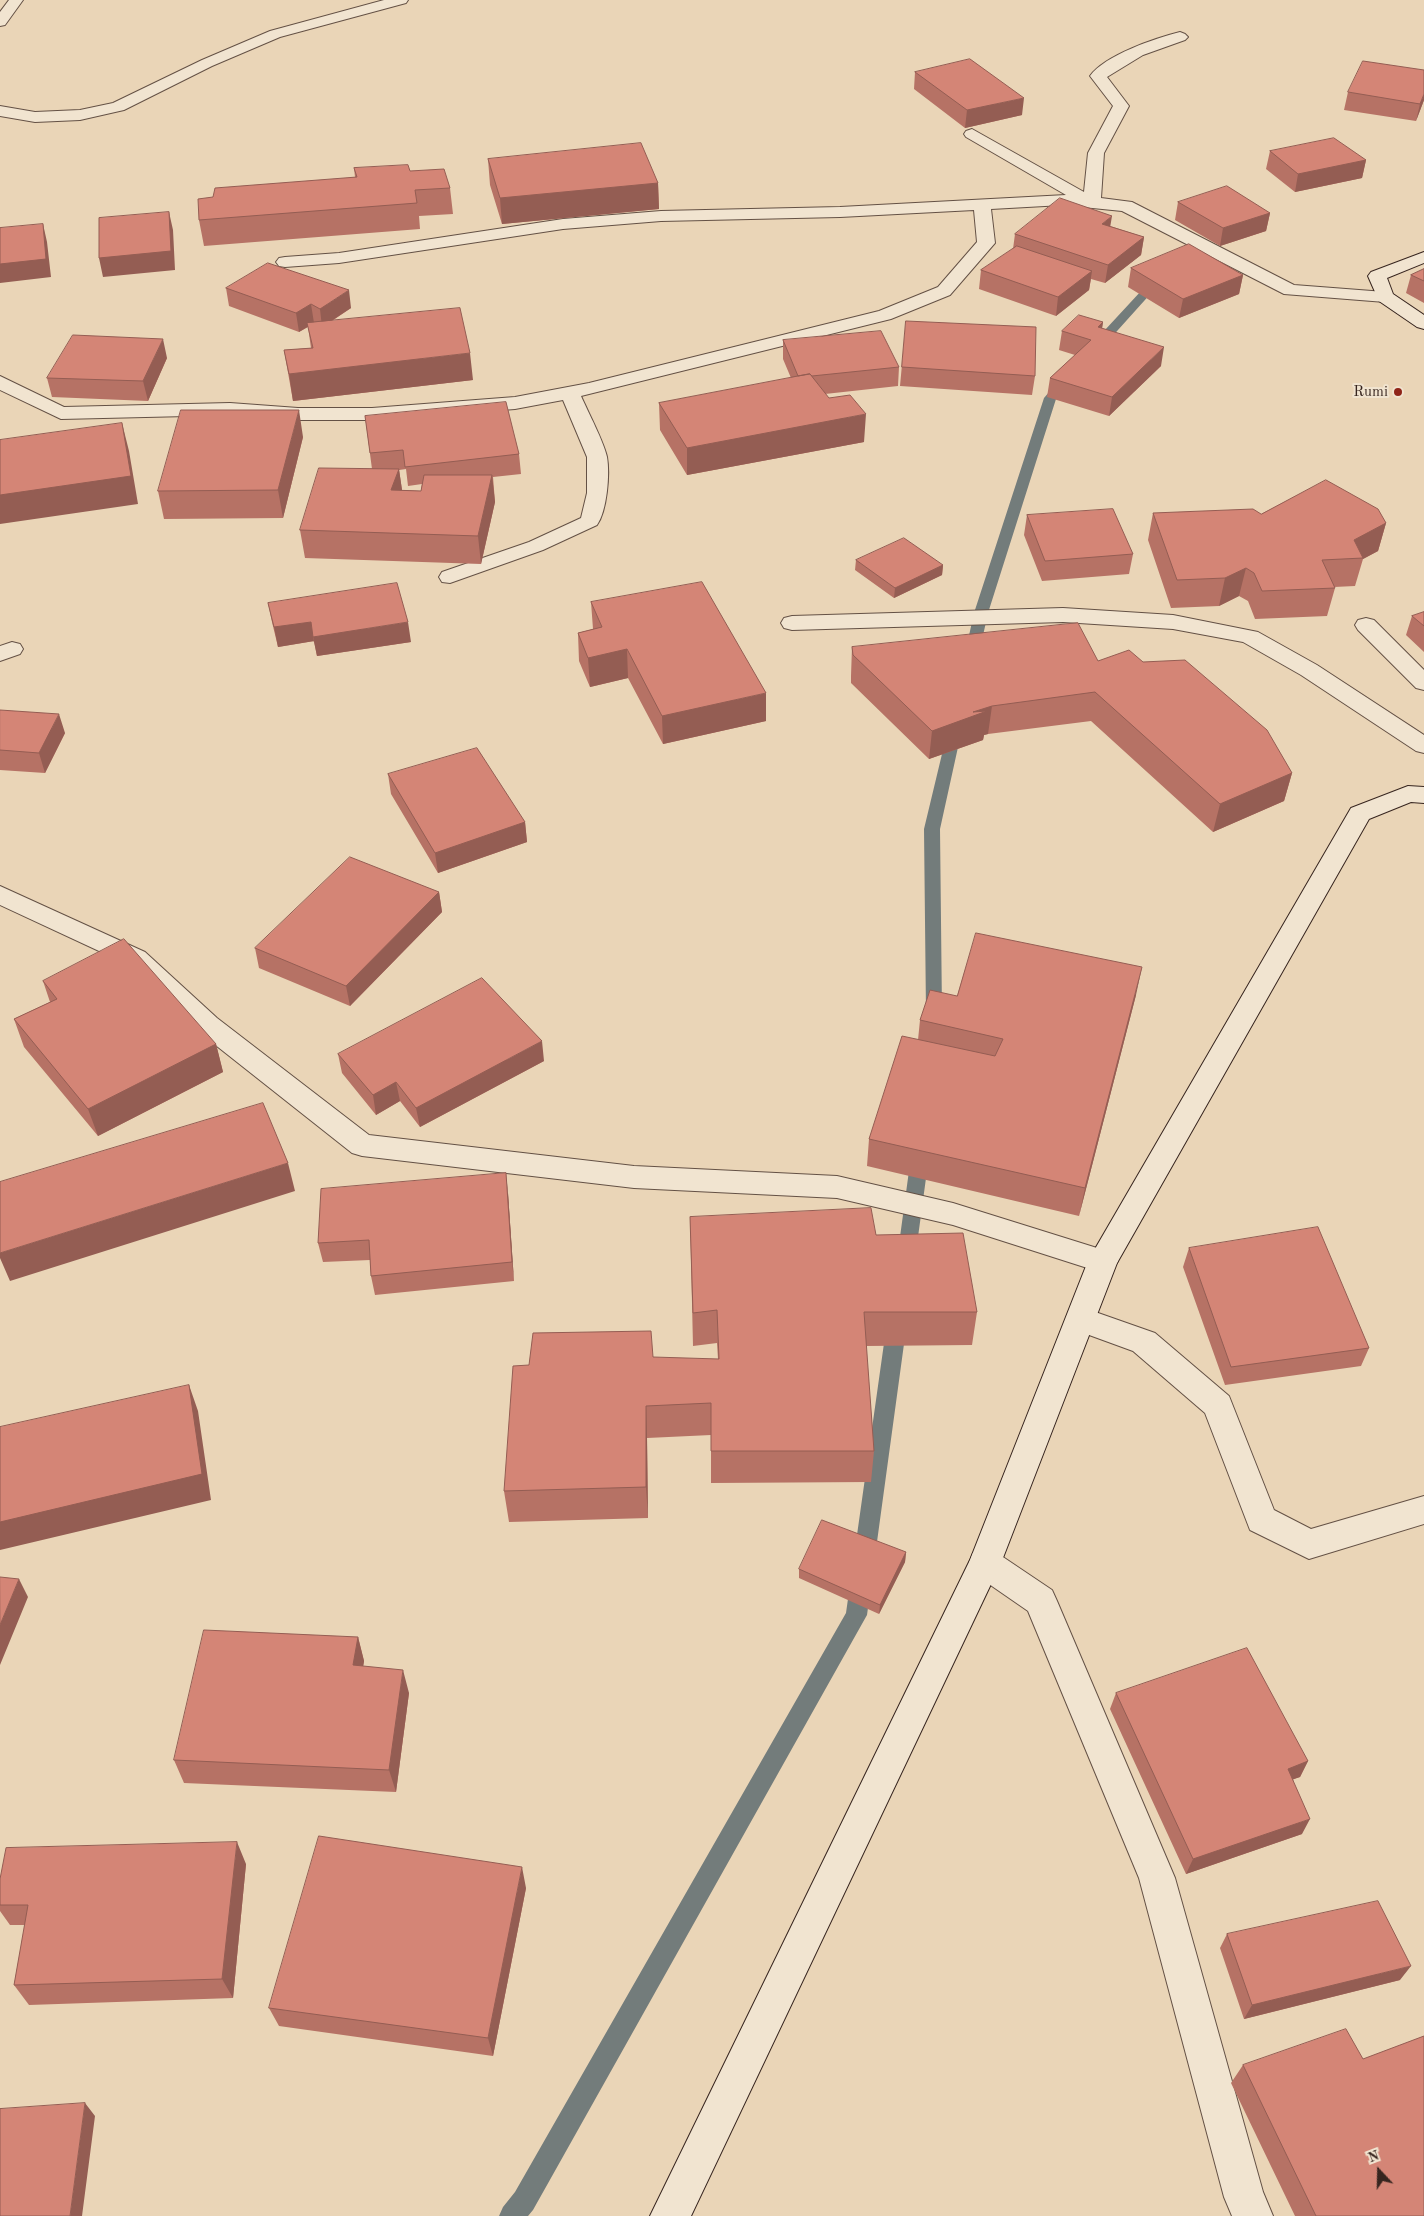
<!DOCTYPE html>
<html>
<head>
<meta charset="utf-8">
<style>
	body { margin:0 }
	#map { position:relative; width:1424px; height:2216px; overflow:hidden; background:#ead5b7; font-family:"Old Standard TT",serif }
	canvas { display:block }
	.north { position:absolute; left:1354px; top:2146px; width:50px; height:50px; -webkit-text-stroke:4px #f1e4d0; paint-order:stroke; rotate:339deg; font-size:14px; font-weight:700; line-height:20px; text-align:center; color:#37251f }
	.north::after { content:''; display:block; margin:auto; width:18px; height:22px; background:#37251f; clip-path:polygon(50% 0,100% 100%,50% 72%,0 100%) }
</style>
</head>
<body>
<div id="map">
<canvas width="1424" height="2216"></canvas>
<div class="north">N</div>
</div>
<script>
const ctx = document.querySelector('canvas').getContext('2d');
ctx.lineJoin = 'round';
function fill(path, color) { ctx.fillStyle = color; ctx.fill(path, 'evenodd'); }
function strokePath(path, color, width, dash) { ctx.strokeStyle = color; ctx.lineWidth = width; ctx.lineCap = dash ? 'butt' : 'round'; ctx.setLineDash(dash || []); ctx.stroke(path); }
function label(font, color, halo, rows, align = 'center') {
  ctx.font = font + ' "Old Standard TT",serif'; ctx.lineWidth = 4; ctx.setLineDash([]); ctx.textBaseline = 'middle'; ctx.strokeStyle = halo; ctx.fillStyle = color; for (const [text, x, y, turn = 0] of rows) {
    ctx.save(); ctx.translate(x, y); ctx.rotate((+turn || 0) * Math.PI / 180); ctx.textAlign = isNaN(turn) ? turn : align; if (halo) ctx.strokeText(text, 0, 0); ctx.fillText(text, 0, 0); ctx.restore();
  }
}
fill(new Path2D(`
	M1158,276l4,1 2,2 -2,2 -62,69h-8l-2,-3 2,-3 62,-67z
	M1065,377l6,4 -15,18 -68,214 -10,45 -2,3h-10l-2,-3 10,-45 70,-215 17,-20z
	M955,724l5,2 2,3 -22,100 2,184 -2,4 -6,2 -6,-2 -2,-4 -2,-184 24,-100 2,-3z
	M920,1149l6,2 3,5 -14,103 -2,5 -7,2 -7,-2 -2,-5 14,-103 3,-5z
	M897,1314l7,2 3,6 -40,293 -334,595 -5,6h-29l4,-9 12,-15 331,-579 41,-291 3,-6z`), '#737c7b');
const lane = new Path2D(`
	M9,0h14l-18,25 -5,1v-14z
	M384,0h24l-2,3 -126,34 -68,29 -88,44 -44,10 -45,2 -35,-6v-10l35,6 45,-2 33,-7 89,-43 68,-29z`);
const street = new Path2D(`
	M1180,32l5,2 3,3 -3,3 -42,15 -36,22 22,29 -25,47 -3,45 31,4 162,83 91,7 6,1 3,4 -3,4 -6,1 -101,-8 -162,-83 -59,-6 -72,4 4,34 -45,52 -59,24 -310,77c7,16 23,46 26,61 3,17 0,54 -10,68l-54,25 -93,33 -8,-1 -3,-5 3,-5 87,-30 52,-24 6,-25v-36l-24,-57 -48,9 -143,11h-74l-68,-5 -169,4 -61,-29v-14l64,31 166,-4 68,5h74l143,-11 74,-14 290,-72 59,-24 39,-45 -3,-32 -134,7 -179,4 -98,8 -224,34 -54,4 -6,-1 -3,-4 3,-4 6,-1 54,-4 224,-34 98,-8 179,-4 226,-12 -100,-58 -2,-3 2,-3 6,-2 112,63 4,-39 25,-47 -23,-30c15,-21 66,-38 90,-44z
	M1063,608l110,7 85,17 59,33 107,70v18l-8,-2 -115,-76 -58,-33 -70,-13 -110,-7 -271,8 -8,-2 -3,-5 3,-5 8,-2z
	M1366,618l8,2 50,50v20l-8,-2 -58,-58 -3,-5 3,-5z
	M12,642l8,2 3,5 -3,5 -20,7v-15z
	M0,886l145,66 72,66 152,117 265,31 203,10 116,27 160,50 5,8 -5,8 -10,4 -150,-48 -116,-27 -203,-10 -272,-32 -10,-3 -153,-121 -72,-68 -127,-59z
	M1081,1307l74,26 74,63 45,114 37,19 113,-33v28l-115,35 -59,-29 -45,-117 -72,-62 -63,-23 -4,-9 4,-9z
	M985,1548l12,5 55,37 5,11 118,277 88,314 10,24h-41l-8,-19 -85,-319 -111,-267 -55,-38 -4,-10 4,-10z`);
const secondary = new Path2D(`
	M1424,252v11l-37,15 6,16 31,21v14l-7,-2 -38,-26 -11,-25 3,-4z
	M1408,786l16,1v16l-13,-1 -42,17 -252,444 -116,300 -310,653h-41l320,-656 118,-299 263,-453z`);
strokePath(lane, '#645145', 2);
strokePath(street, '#645145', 2);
strokePath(secondary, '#37251f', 2);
fill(lane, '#f1e4d0');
fill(street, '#f1e4d0');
fill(secondary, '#f1e4d0');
fill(new Path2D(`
	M915,72l107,43 -57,13 -51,-39z
	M1348,92l76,8 -8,21 -72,-11z
	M1270,151l96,9 -4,18 -67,14 -29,-23z
	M488,159l170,24 1,26 -157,15 -12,-39z
	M354,168l56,3 40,17 3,26 -34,2 1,13 -216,17 -5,-26 14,-23 142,-20z
	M1178,202l92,11 -4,18 -46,15 -45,-26z
	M1110,226l34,11 -3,18 -36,28 -14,-4 -2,11 -33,26 -77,-27 2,-19 32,-21 2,-15z
	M1131,268l112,7 -4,19 -60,24 -51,-31z
	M1424,269v34l-18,-10 5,-18z
	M226,288l125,20 -19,13 141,59 -180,21 -9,-51 27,-2 -3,-21 -9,5 -70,-26z
	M906,321l129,55 -3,19 -132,-9z
	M1103,322l-1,6 59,38 -52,50 -62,-19 3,-19 25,-23 -16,-5 3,-19z
	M783,340l116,27 -1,19 -73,8 39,48 -177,33 -27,-45 -1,-27 132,-25 -8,-19z
	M167,358l-19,43 -96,-4 -5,-19z
	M365,416l154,38 2,20 -28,3 2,25 -14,62 -176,-6 -5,-28 72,-61zM406,469l2,17 14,-2 -1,7 -19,-1 -3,-20z
	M303,437l-20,81 -119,1 -6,-28z
	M1153,513l108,1 125,9 -8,28 -15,8 -8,27 -21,1 1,1 -8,28 -72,3 -7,-18 -9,-5 -20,10 -48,2 -23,-68z
	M1027,515l106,39 -4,20 -87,7 -18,-46z
	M856,560l87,5 -1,10 -48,23 -39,-28z
	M591,602l175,119 -103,23 -35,-66 -38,9 -11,-26 -1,-28 15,-4z
	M268,603l143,39 -94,14 -3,-15 -36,6 -6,-25z
	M1424,612v40l-18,-17 6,-19z
	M852,647l246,14 45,1 149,111 -8,28 -71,31 -122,-111 -103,13 -4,1 -1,5 -54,19 -78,-76v-7z
	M0,710l65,23 -20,40 -45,-3z
	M388,774l137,48 2,20 -89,31 -47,-79z
	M439,892l3,20 -92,94 -91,-38 -4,-20z
	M43,981l173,63 7,28 -125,64 -74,-89 -10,-28 36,-17z
	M1136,995l-57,221 -212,-50 2,-27 49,-99 2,-20 37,-24z
	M338,1054l206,7 -124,66 -20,-26 -24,14 -34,-42z
	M508,1193l6,88 -139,14 -4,-19 -1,-16 -47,2 -5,-19z
	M690,1217l186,18 101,77 -5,33 -106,1 8,105 -3,31 -160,1v-48l-64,3 1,80 -139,4 -5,-31 214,-132 -1,-16 -24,3z
	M1189,1248l180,100 -8,18 -136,19 -42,-118z
	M906,1552l-1,10 -26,52 -80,-36v-9z
	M358,1637l6,24 -1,5 46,27 -13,99 -212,-9 -10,-23z
	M1116,1693l192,68 -8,16 -7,2 9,55 -116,40 -76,-165z
	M246,1864l-13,134 -204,7 -15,-20 11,-60h-15l-10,-14v-32z
	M526,1888l-33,168 -214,-30 -10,-18z
	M1227,1934l173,46 -156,39 -24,-71z
	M1243,2065l181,151h-129l-64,-133z`), '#b67265');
fill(new Path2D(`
	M1424,94v6l-8,21 4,-17z
	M1024,98l-2,17 -57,13 2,-18z
	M1366,160l-4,18 -67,14 3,-18z
	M658,183l1,26 -157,15 -2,-26z
	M169,212l4,18 2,40 -72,7 -4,-19z
	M1270,213l-4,18 -46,15 3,-18z
	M1112,216l-3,18 -7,-10z
	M43,224l4,18 4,35 -51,6v-19z
	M1144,237l-3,18 -36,28 3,-18z
	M1092,271l-3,19 -33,26 2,-19z
	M1243,275l-4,19 -60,24 4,-19z
	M349,290l2,18 -29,19 -2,-18z
	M311,304l3,19 -15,9 -3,-19z
	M1103,322l-3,19 -2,-14z
	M163,339l4,19 -19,43 -5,-20z
	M1164,347l-3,19 -52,50 3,-19z
	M470,353l3,27 -180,21 -4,-27z
	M299,410l4,27 -20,81 -5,-28z
	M866,414l-2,28 -177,33v-27z
	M122,423l7,28 9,53 -138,20v-29z
	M399,469l4,28 -12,-7z
	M492,475l3,27 -14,62 -3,-28z
	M1386,523l-8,28 -15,8 -9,-19z
	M943,565l-1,10 -48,23 1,-10z
	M1246,568l-7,28 -20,10 6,-28z
	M311,622l3,19 -36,6 -4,-20z
	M408,622l3,20 -94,14 -4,-19z
	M627,649l1,29 -38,9 -2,-29z
	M766,693v28l-103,23 -1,-28z
	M992,706l-4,28 -4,1 -1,5 -54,19 3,-28 41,-19z
	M59,714l6,19 -20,40 -6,-20z
	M1292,773l-8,28 -71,31 7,-28z
	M525,822l2,20 -89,31 -3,-20z
	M439,892l3,20 -92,94 -4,-20z
	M1142,967l-6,28 -57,221 6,-28z
	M542,1041l2,20 -124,66 -4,-19z
	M216,1044l7,28 -125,64 -10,-27z
	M396,1082l4,19 -24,14 -3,-20z
	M288,1163l7,28 -285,90 -10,-23v-5z
	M506,1173l2,20 6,88 -2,-19z
	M189,1385l9,26 13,89 -211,50v-28z
	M646,1406l1,32 1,80 -2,-31z
	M906,1552l-1,10 -26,52 1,-9z
	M19,1579l9,18 -28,68v-40z
	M358,1637l6,24 -4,27 -7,-23z
	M403,1670l6,23 -13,99 -7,-22z
	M1308,1761l-8,16 -20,7 8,-15z
	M1310,1819l-8,15 -116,40 7,-15z
	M237,1842l9,22 -13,134 -11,-19z
	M522,1867l4,21 -33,168 -5,-18z
	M1411,1966l-11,14 -156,39 8,-14z
	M85,2103l10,13 -13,100h-12z`), '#945d53');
const building = new Path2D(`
	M970,59l54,39 -57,12 -52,-38z
	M1363,61l61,9v24l-4,10 -72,-12z
	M1334,138l32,22 -68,14 -28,-23z
	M641,143l17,40 -158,15 -12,-39z
	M408,165l2,6 34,-2 6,19 -35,2 2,13 -218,17 -1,-21 15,-2 2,-9 142,-11 -3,-9z
	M1227,186l43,27 -47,15 -45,-26z
	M1060,198l52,18 -10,8 42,13 -36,28 -93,-31z
	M169,212l2,39 -72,7v-40z
	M43,224l3,35 -46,5v-36z
	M1189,244l54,31 -60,24 -52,-31z
	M1017,246l75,25 -34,26 -77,-27z
	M268,263l81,27 -29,19 -9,-5 -15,9 -70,-25z
	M1424,269v12l-13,-6z
	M460,308l10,45 -181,21 -5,-24 29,-2 -6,-25z
	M1079,315l24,7 -5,5 66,20 -52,50 -62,-19 41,-38 -29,-9z
	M906,321l130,6 -1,49 -133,-9z
	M881,331l18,36 -87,9 -2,-2 -12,2 -15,-36z
	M73,335l90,4 -20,42 -96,-3z
	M810,374l19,24 21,-3 16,19 -179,34 -28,-45z
	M506,402l13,52 -114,13 -2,-17 -33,3 -5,-37z
	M181,410h118l-21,80 -120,1z
	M122,423l9,53 -131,19v-55z
	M319,468l80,1 -8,21 30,1 3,-16h68l-14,61 -178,-6z
	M1326,480l52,29 8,14 -32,17 9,18 -41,2 13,28 -73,3 -8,-18 -8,-5 -21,10 -48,2 -24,-67 100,-4 8,5z
	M1113,509l20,45 -88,7 -18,-46z
	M904,538l39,27 -48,23 -39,-28z
	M702,582l64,111 -104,23 -35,-67 -39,9 -10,-25 24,-6 -11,-25z
	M397,583l11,39 -95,15 -2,-15 -37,5 -6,-24z
	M1424,612v14l-12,-10z
	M1078,623l20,38 31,-11 14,12 42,-2 82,70 25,43 -72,31 -125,-112 -103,14 -19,6 14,-1 -55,20 -79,-76 -1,-8z
	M0,710l59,4 -20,39 -39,-3z
	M477,748l48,74 -90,31 -47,-79z
	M350,857l89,35 -93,94 -91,-38z
	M976,933l166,34 -57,221 -216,-49 33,-103 93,20 8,-17 -83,-19 10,-30 27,6z
	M124,939l92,105 -128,65 -74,-90 43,-20 -14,-18z
	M482,978l60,63 -126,67 -20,-26 -23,13 -35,-41z
	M263,1103l25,60 -288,90v-71z
	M506,1173l6,89 -141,14 -2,-36 -51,3 3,-54z
	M871,1208l5,27 87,-2 14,79h-113l10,139h-163v-48l-65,3v81l-142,4 9,-125 16,-1 4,-32 118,-2 2,26 66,2 -2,-49 -24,3 -3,-96z
	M1318,1227l51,121 -138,19 -42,-119z
	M189,1385l13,89 -202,48v-95z
	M822,1520l84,32 -26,53 -81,-36z
	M0,1577l19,2 -19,46z
	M204,1630l154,7 -5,28 50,5 -14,100 -215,-10z
	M1247,1648l61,113 -20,8 22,50 -117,40 -77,-166z
	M319,1836l203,31 -34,171 -219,-30z
	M237,1842l-15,137 -208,6 14,-80h-28v-26l6,-31z
	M1378,1901l33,65 -159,39 -25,-71z
	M1346,2029l17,30 61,-23v180h-108l-73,-151z
	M85,2103l-15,113h-70v-107z`);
fill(building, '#d48576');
strokePath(building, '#945d53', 1);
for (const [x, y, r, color] of [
	[1398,392,5,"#8f2418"]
]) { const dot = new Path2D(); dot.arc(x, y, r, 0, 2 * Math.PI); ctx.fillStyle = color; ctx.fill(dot); strokePath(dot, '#f1e4d0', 2); }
label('15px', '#37251f', '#f1e4d0', [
	["Rumi",1388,392]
], 'right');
</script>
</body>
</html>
